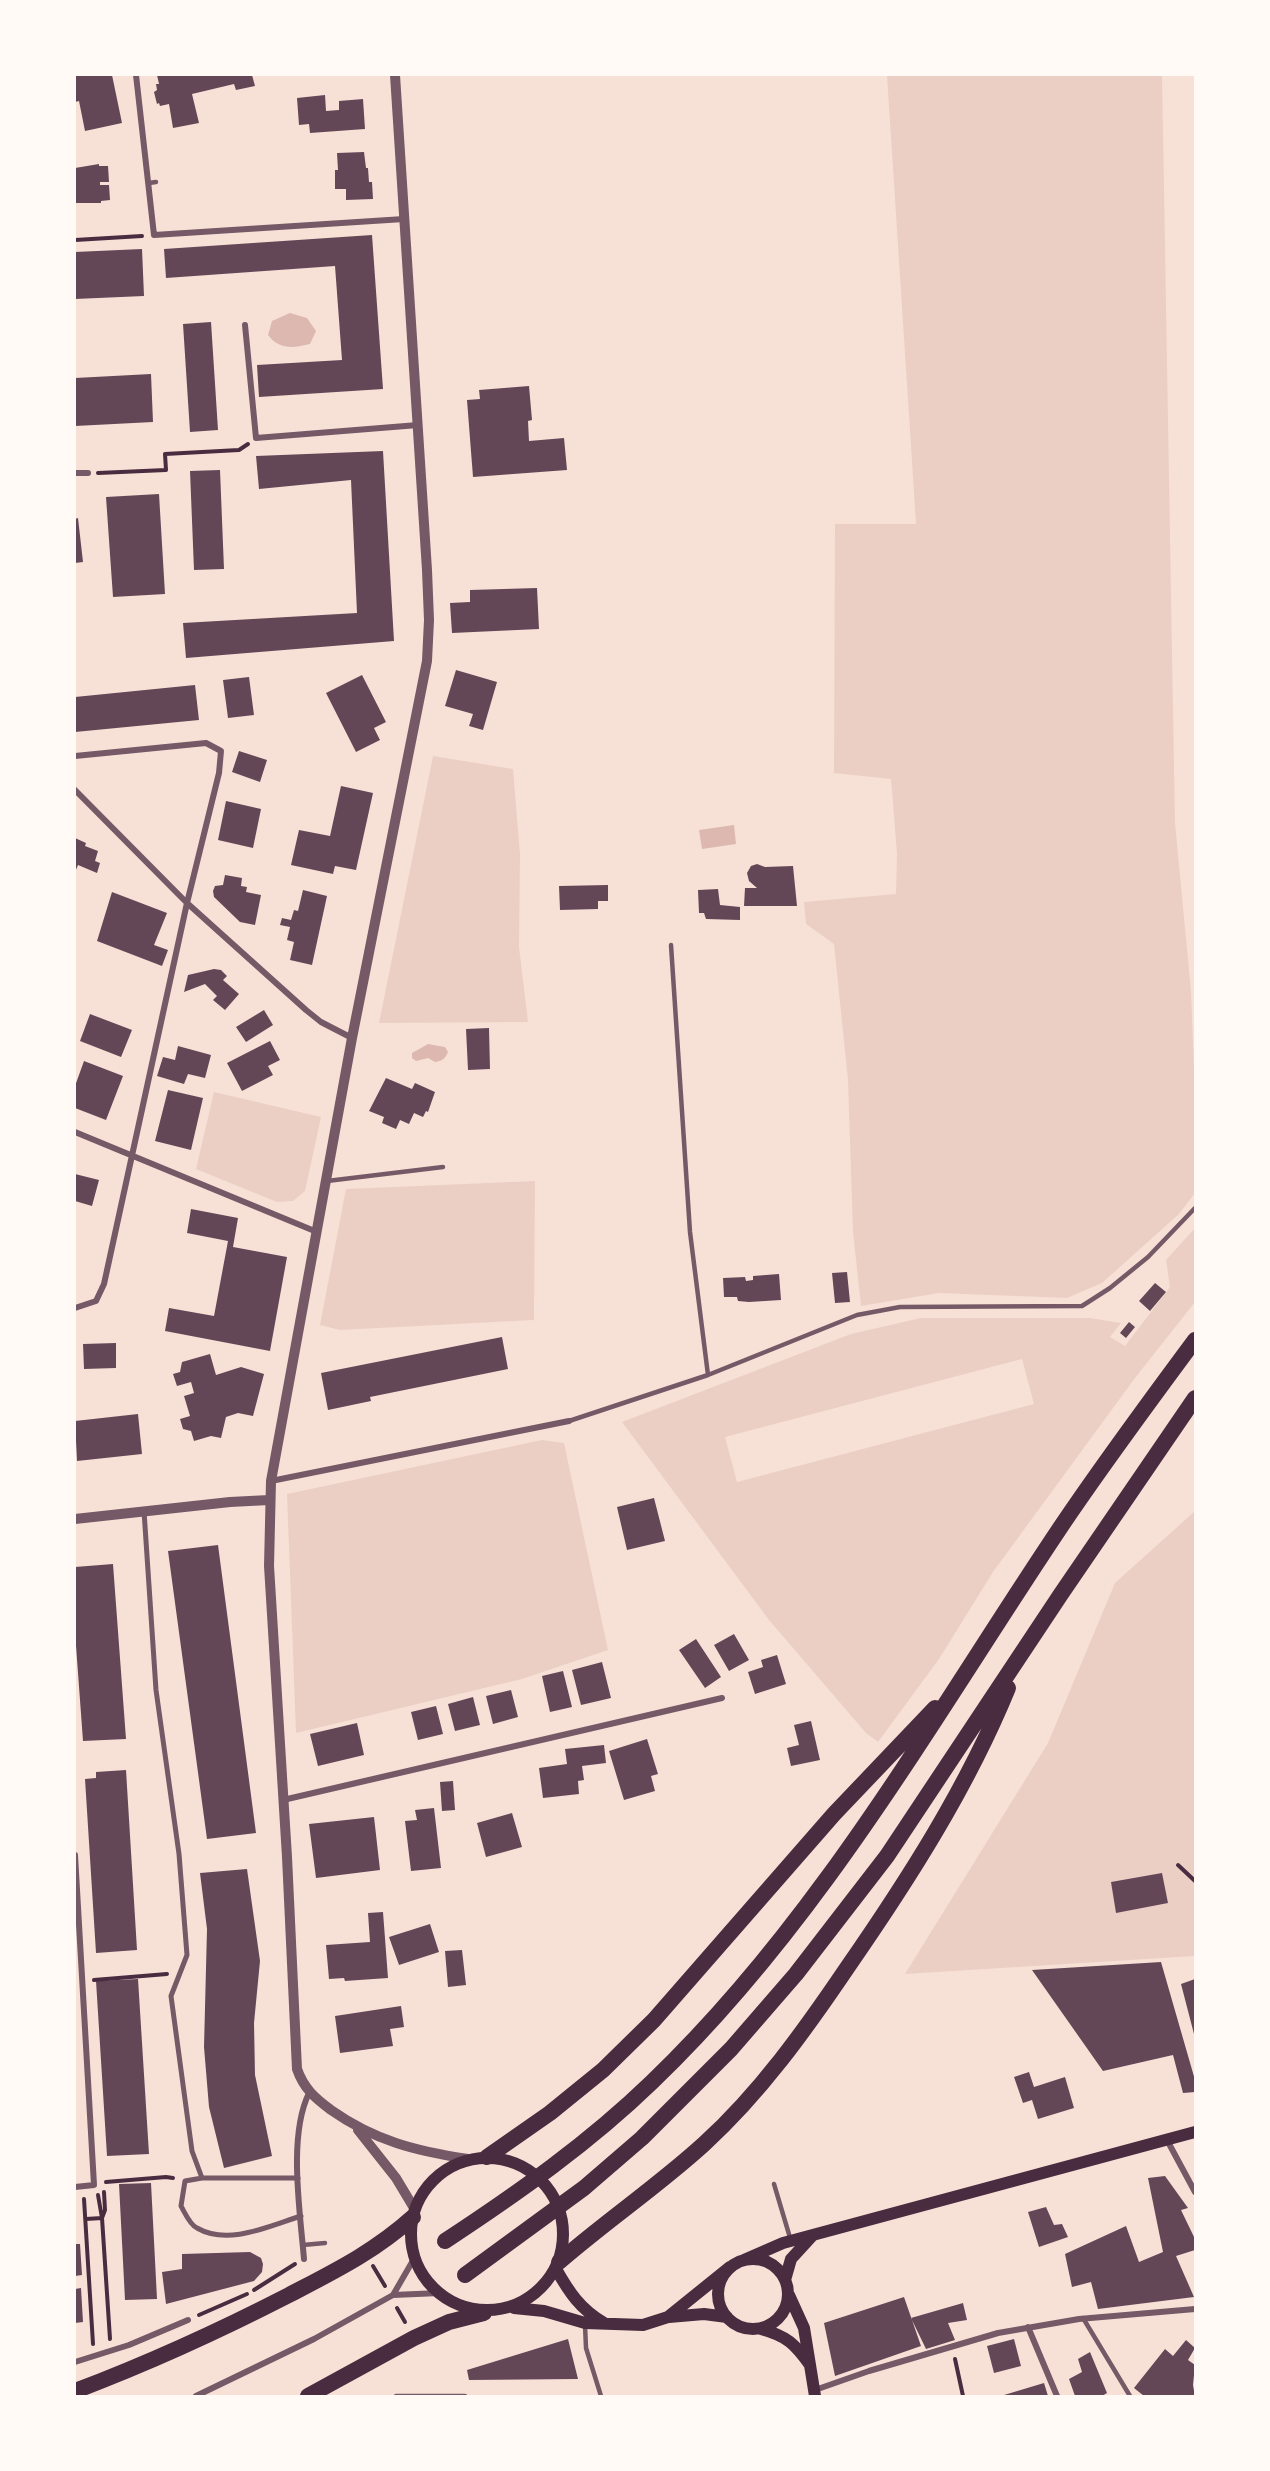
<!DOCTYPE html>
<html>
<head>
<meta charset="utf-8">
<style>
	body { margin:0 }
	#map { position:relative; width:1270px; height:2471px; overflow:hidden; background:#f7e1d7; font-family:"Golos Text",sans-serif }
	canvas { display:block }
	.frame { position:absolute; inset:0; border:76px solid #fffaf5; pointer-events:none }
</style>
</head>
<body>
<div id="map">
<canvas width="1270" height="2471"></canvas>
<div class="frame"></div>
</div>
<script>
const ctx = document.querySelector('canvas').getContext('2d');
ctx.lineJoin = 'round';
function fill(path, color) { ctx.fillStyle = color; ctx.fill(path, 'evenodd'); }
function strokePath(path, color, width, dash) { ctx.strokeStyle = color; ctx.lineWidth = width; ctx.lineCap = dash ? 'butt' : 'round'; ctx.setLineDash(dash || []); ctx.stroke(path); }
fill(new Path2D(`
	M887,75h275l13,748 16,168 4,104v98l-16,21 -77,69 -35,15 -128,-5 -78,13 -8,-74 -5,-152 -14,-136 -28,-20 -2,-22 92,-8 1,-40 -6,-75 -57,-6 1,-249h81z
	M433,756l80,13 7,85 -1,93 9,75 -149,1z
	M214,1092l107,25 -16,74 -12,10 -16,1 -81,-33z
	M535,1181l-1,139 -194,10 -20,-5 26,-136z
	M1195,1228v74l-60,76 -142,194 -54,87 -61,83 -12,-9 -97,-113 -147,-198 229,-88 70,-16h169l31,5 -11,14 15,9 45,-59 -4,-27zM1022,1359l12,45 -297,78 -12,-45z
	M542,1440l22,3 44,207 -86,29 -226,54 -9,-239z
	M1195,1511v445l-290,18 143,-231 67,-160z`), '#ebcfc5');
fill(new Path2D(`
	M290,313l17,5 9,13 -6,13c-16,4 -31,6 -42,-9l4,-14z
	M734,825l2,19 -34,5 -3,-19z
	M428,1044l17,3 3,5c-3,7 -6,9 -13,10l-7,-4 -12,3 -4,-3v-5z`), '#dcb8b0');
fill(new Path2D(`
	M75,75h37l10,48 -37,8 -6,-30 -4,1z
	M157,75h95l3,11 -19,4 -2,-6 -42,10 7,29 -26,5 -4,-24 -9,2 -1,-3 -2,1 -3,-12 3,-2 -1,-6h3z
	M325,95l1,16 13,-1v-9l24,-2 2,30 -55,4 -1,-9 -10,1 -2,-27z
	M364,152l2,16h2l1,14h3l1,17 -27,1v-11h-11v-19h3l-1,-17z
	M99,164v2h9l1,16h-9v3h9l1,15 -9,1v2h-26v-35z
	M372,235l11,154 -124,8 -2,-32 85,-5 -7,-94 -169,12 -2,-29z
	M142,249l2,47 -69,3v-47z
	M211,322l7,108 -28,2 -7,-108z
	M151,374l2,48 -78,4v-48z
	M529,386l3,34 -4,1 1,20 35,-3 3,32 -94,7 -6,-77 13,-1 -1,-9z
	M383,451l11,190 -208,17 -3,-35 174,-10 -6,-133 -92,9 -3,-33z
	M220,470l4,99 -30,1 -4,-99z
	M159,494l6,100 -52,3 -7,-100z
	M78,518l5,44 -8,1v-44z
	M537,588l2,41 -87,4 -2,-30 20,-1v-12z
	M456,670l41,12 -14,48 -14,-4 4,-12 -28,-8z
	M362,675l24,47 -12,6 6,12 -24,12 -30,-59z
	M249,677l5,38 -26,3 -5,-38z
	M195,685l4,35 -124,12v-35z
	M239,751l28,9 -7,22 -28,-10z
	M341,786l32,7 -17,77 -21,-4 -2,8 -42,-9 8,-35 31,6z
	M226,801l35,8 -8,39 -35,-8z
	M75,838l11,5 -1,3 13,5 -3,10 5,2 -3,10 -19,-8 -3,7z
	M757,864l8,3 28,-1 4,40h-53l1,-18h12l-8,-7 -2,-8 4,-7z
	M225,875l17,3 -1,8 6,1 -1,5 15,3 -6,30 -15,-3 -26,-25 -1,-6 2,-5 8,-1z
	M608,885v16h-10v8l-38,1 -1,-24z
	M718,889l2,16 20,2v13l-34,-1 -2,-6h-5l-1,-23z
	M303,890l24,6 -15,69 -22,-5 4,-18 -7,-2 3,-13 -10,-2 2,-7 9,2 3,-10 4,1z
	M112,892l55,21 -13,32 14,5 -6,16 -65,-25z
	M214,969l7,1 6,6 -4,4 16,14 -14,16 -12,-10 4,-4 -12,-12 -21,8 4,-17z
	M264,1010l9,15 -27,17 -10,-15z
	M90,1014l42,16 -11,27 -41,-16z
	M489,1028l1,41 -22,1 -2,-41z
	M270,1041l10,19 -12,6 5,9 -31,16 -15,-28z
	M178,1046l33,9 -6,23 -17,-4 -4,10 -27,-8 6,-19 12,3z
	M84,1061l39,15 -17,44 -31,-12v-22z
	M386,1078l26,11 3,-6 20,9 -7,20 -2,-1 -3,6 -9,-4 -5,11 -9,-4 -4,9 -14,-6 2,-6 -15,-6z
	M168,1090l35,8 -12,52 -36,-9z
	M75,1174l24,6 -7,26 -17,-5z
	M191,1209l47,9 -5,29 54,10 -17,94 -105,-20 4,-23 45,8 14,-75 -41,-8z
	M847,1272l3,30 -15,1 -3,-30z
	M779,1274l2,26 -32,2 -11,-1 -1,-4h-13l-1,-19 22,-1 1,4 7,-1v-4z
	M1155,1283l11,9 -16,19 -11,-10z
	M1129,1322l6,5 -9,11 -6,-5z
	M502,1337l6,32 -138,28 1,4 -43,9 -7,-37z
	M116,1343v25l-32,1 -1,-25z
	M210,1354l6,21 25,-8 23,7 -11,42 -15,-3 -12,4 -5,21 -10,-2 -17,5 -3,-10 -8,-2 -3,-10 10,-3 -6,-20 10,-3 -3,-11 -14,4 -4,-12 7,-2 2,-10z
	M138,1414l4,40 -65,7 -2,-40z
	M654,1498l11,43 -38,9 -10,-43z
	M218,1545l38,288 -49,6 -39,-288z
	M113,1564l13,175 -43,2 -8,-109v-65z
	M734,1634l15,26 -20,11 -15,-26z
	M696,1639l25,38 -16,11 -26,-38z
	M777,1655l9,29 -31,10 -7,-22 15,-5 -2,-7z
	M602,1662l9,36 -30,7 -9,-35z
	M563,1671l9,36 -22,5 -8,-36z
	M511,1690l7,27 -25,7 -7,-28z
	M473,1697l7,28 -25,6 -7,-27z
	M436,1706l7,28 -25,6 -7,-28z
	M811,1721l9,39 -29,6 -4,-18 12,-3 -5,-20z
	M357,1723l7,32 -46,11 -8,-32z
	M647,1739l11,35 -7,2 4,15 -31,9 -15,-49z
	M604,1745l2,18 -24,3 2,14 -6,1 1,13 -36,4 -4,-30 28,-4 -2,-15z
	M126,1770l11,180 -41,3 -11,-174 11,-1v-6z
	M453,1781l2,29 -13,1 -2,-29z
	M434,1808l7,60 -30,3 -6,-50 12,-1 -2,-10z
	M512,1813l10,34 -36,10 -9,-34z
	M374,1817l6,53 -64,8 -7,-54z
	M247,1869l13,92 -6,62 1,52 17,81 -48,12 -15,-61 -5,-60 3,-118 -7,-56z
	M1162,1873l6,30 -52,10 -5,-31z
	M383,1912l5,66 -43,3 -1,-3 -15,1 -3,-34 44,-3 -2,-29z
	M430,1924l9,28 -40,13 -10,-28z
	M462,1950l4,35 -18,2 -3,-36z
	M1161,1962l34,118v12l-12,1 -10,-38 -70,16 -71,-101z
	M138,1979l11,175 -42,2 -11,-175z
	M1195,1979v55h-1l-13,-50z
	M401,2006l3,21 -14,2 3,17 -53,7 -5,-37z
	M1029,2072l5,15 31,-10 9,31 -36,11 -6,-19 -9,3 -9,-26z
	M1165,2176l23,32 -7,2 14,29v11l-19,6 18,41 -96,12 -7,-27 -19,5 -7,-33 61,-28 13,36 24,-10 -15,-74z
	M151,2183l6,116 -32,1 -6,-116z
	M1046,2207l8,18 8,-1 6,13 -29,10 -11,-35z
	M75,2244h5l2,31 -7,1z
	M250,2252l11,6 2,6 -1,8 -8,9 -88,23 -4,-32 20,-3v-15z
	M81,2288l2,34 -8,1v-34z
	M904,2297l17,49 -86,30 -11,-53z
	M963,2303l4,17 -19,3 7,17 -29,9 -15,-31z
	M568,2339l10,40 -109,1 -2,-10z
	M1014,2339l7,27 -27,7 -7,-27z
	M1186,2340l9,8 -7,12 7,5 -2,20 2,11h-51l-10,-8 31,-39 8,7z
	M1090,2352l17,41 -5,3h-27l-6,-17 13,-7 -4,-13z
	M1044,2383l4,13h-44v-1z`), '#644757');
strokePath(new Path2D(`
	M75,240l67,-4
	M98,473l68,-3 -1,-16 74,-4 9,-6
	M1178,1865l17,16
	M94,1980l73,-6
	M106,2182l60,-5 7,1
	M98,2195l4,23 8,121
	M84,2199l9,145
	M86,2219l16,-1 3,-8 -1,-18
	M373,2266l12,20
	M254,2290l41,-26
	M397,2308l8,14
	M199,2315l48,-21
	M955,2359l8,37`), '#4a2c40', 4);
strokePath(new Path2D(`
	M149,183l7,-1
	M671,945l19,287 18,143
	M327,1181l116,-14
	M569,1421l139,-46 149,-60 43,-8 182,-1 28,-18 38,-31 47,-49
	M774,2184l17,57
	M303,2245l22,-2
	M1083,2318l47,78
	M585,2325l1,23 15,48
	M396,2396h69`), '#755966', 4.5);
strokePath(new Path2D(`
	M144,1511l12,179 23,164 8,101 -16,41 21,155 10,27
	M298,2178h-96l-17,3 -4,25c4,7 9,19 16,22 31,18 72,-2 104,-12`), '#755966', 5);
strokePath(new Path2D(`
	M136,75l18,160 250,-16
	M245,325l11,113 162,-13
	M75,473h13
	M75,756l131,-13 15,8 -2,22 -32,130 -83,381 -8,17 -21,7
	M75,790l112,113 119,107 15,12 31,16
	M75,1132l242,100
	M271,1481l298,-60
	M283,1800l439,-102
	M75,1855l19,330 -19,2
	M1167,2140l28,52
	M304,2259c-4,-48 -16,-123 5,-166
	M393,2295l22,-38
	M1028,2327l29,69
	M75,2362l54,-17 59,-25
	M815,2390l54,-19 129,-38 81,-14 116,-10
	M196,2396l118,-57 79,-44 47,-2`), '#755966', 6);
strokePath(new Path2D(`
	M395,75l32,495 2,50 -2,41 -75,377 -81,443 -2,85 18,291 10,212c7,20 18,29 34,41 44,31 85,41 137,49
	M75,1519l155,-17 39,-2
	M358,2130l38,48 18,30`), '#755966', 10);
strokePath(new Path2D(`
	M411 2234a76 76 0 1 1 152 0a76 76 0 1 1-152 0Z
	M718 2294a35 35 0 1 1 70 0a35 35 0 1 1-70 0Z
	M744,2260l39,-17 412,-111
	M556,2269c13,23 24,40 48,54
	M785,2280l6,-21 22,-24
	M789,2295l15,33 11,68
	M514,2308l30,3 41,12 58,2 25,-8 62,-50
	M669,2317l35,-3 23,3
	M761,2329c26,7 34,15 49,36`), '#4a2c40', 12);
strokePath(new Path2D(`
	M487,2157l63,-44 53,-43 51,-50 180,-206 101,-106
	M445,2241c73,-48 144,-98 207,-159 167,-160 280,-363 408,-554 43,-64 89,-126 135,-188
	M559,2262c47,-41 99,-76 145,-118 56,-51 101,-114 143,-176 61,-88 120,-180 161,-280
	M465,2275l119,-87 58,-50 89,-89 65,-75 91,-118 174,-262 134,-196
	M75,2391c74,-28 144,-60 214,-96 46,-24 85,-43 124,-78
	M308,2396l106,-58 35,-16 35,-9`), '#4a2c40', 16);
</script>
</body>
</html>
